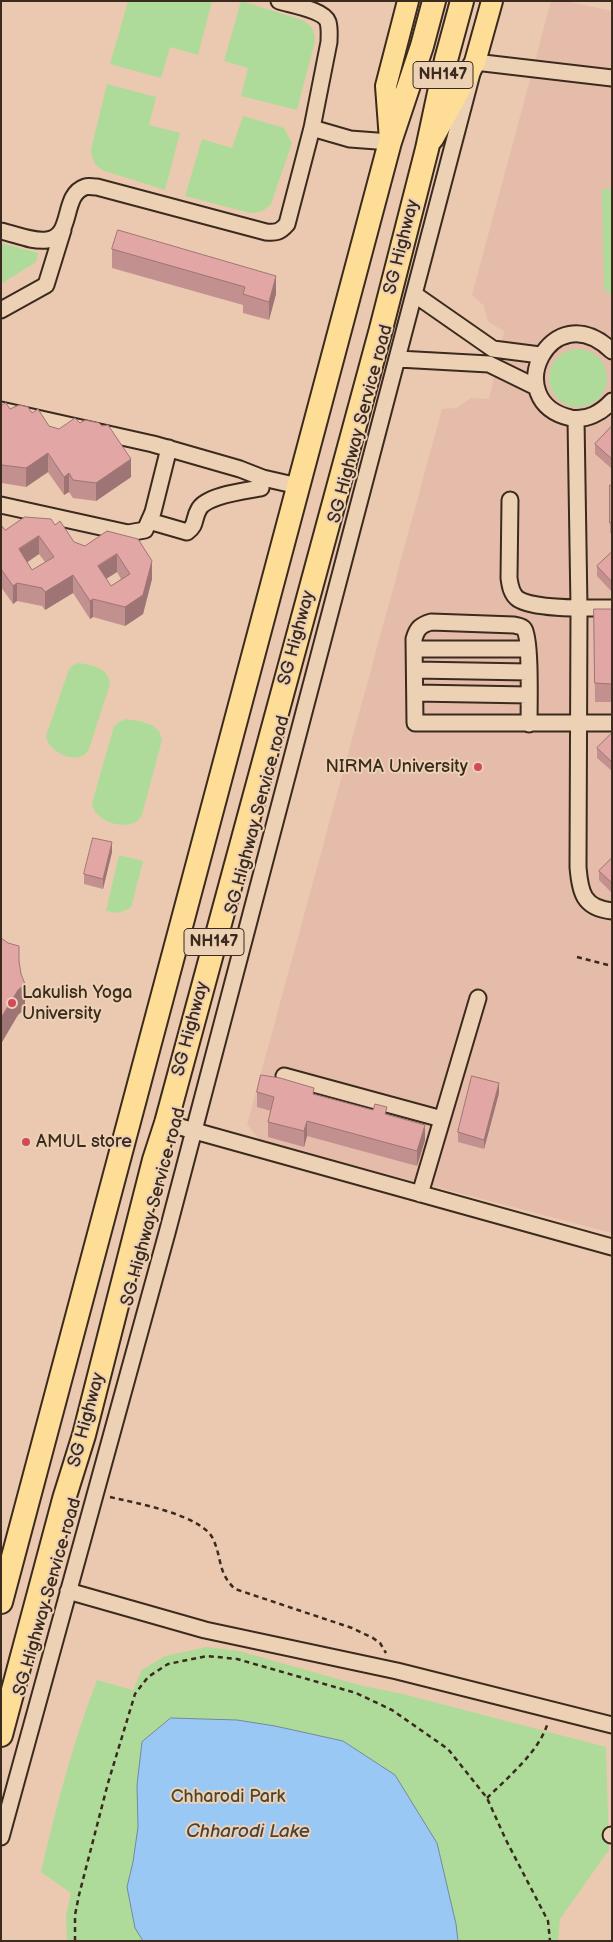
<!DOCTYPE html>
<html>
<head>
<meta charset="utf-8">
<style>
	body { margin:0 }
	#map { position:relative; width:613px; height:1942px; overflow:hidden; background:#ebc9b1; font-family:"Balsamiq Sans",sans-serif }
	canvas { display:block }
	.frame { position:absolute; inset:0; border:2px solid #3b2a1e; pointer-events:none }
</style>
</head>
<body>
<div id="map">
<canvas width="613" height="1942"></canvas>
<div class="frame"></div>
</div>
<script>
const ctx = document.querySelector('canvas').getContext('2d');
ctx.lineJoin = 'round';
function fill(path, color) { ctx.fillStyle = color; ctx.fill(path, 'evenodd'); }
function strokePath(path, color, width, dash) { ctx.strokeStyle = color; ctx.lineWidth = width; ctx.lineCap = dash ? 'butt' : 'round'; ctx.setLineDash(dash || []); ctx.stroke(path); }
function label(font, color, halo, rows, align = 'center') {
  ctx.font = font + ' "Balsamiq Sans",sans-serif'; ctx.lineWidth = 4; ctx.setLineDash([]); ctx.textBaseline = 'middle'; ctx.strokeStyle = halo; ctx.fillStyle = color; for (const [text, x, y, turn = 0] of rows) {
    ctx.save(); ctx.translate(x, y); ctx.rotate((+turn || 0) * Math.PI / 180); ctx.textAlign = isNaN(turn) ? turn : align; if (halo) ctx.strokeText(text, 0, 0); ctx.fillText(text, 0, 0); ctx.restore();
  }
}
fill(new Path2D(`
	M551,1h15l46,10v1222l-352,-92 -13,-17 195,-715 14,-1 15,-10 18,1 15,-68 -16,-9 -4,-16 -12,-11z`), '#e5bcaa');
fill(new Path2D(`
	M128,1h84l-14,54 -28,-8 -9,31 -51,-14z
	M241,1l58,18c11,4 16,10 16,22l-18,69 -56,-14 7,-28 -24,-7z
	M107,84l49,13 -7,28 31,8 -15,57 -57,-18c-12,-4 -16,-10 -17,-23z
	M243,116l41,12 8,15 -21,61c-7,7 -12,9 -21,9l-65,-17 17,-57 30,9z
	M602,189h10v106l-8,-6z
	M1,243l37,10 -2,9 -35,22z
	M549 378a29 29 0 1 1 58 0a29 29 0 1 1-58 0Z
	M79,663c13,2 30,5 31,21l-21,65c-2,2 -3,5 -5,6 -13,8 -37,-5 -38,-19l23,-67 4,-4z
	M126,719c15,2 34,4 36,21l-20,75c-3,4 -5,7 -8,8 -15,6 -40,-3 -42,-20l22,-77 5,-4z
	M119,855l24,6 -12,47 -13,5 -12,-2z
	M207,1647l32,4 120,34 44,9 203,53 3,103 -49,69 -2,22h-491l-1,-26 5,-22 -30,-21c15,-65 32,-130 56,-192l36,10 9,-20 23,-14z`), '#aedb99');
const water = new Path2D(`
	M171,1718l66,2 38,6 68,15 52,34 42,68 19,81 2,17h-315l-8,-13 -8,-41 6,-25 5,-35 -1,-42 5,-43z`);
fill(water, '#9ac8f5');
strokePath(water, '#74899f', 1);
const minor = new Path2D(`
	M312,128l38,11 40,3
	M1,231c14,3 31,11 46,9 27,-3 14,-45 38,-53 3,-1 8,0 12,0l169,45c10,1 14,0 21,-8l25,-96 17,-86c0,-6 1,-13 -1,-20 -4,-12 -36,-17 -49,-21
	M414,294l79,55 47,6
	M1,310l45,-25 17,-55
	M612,351c-61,-59 -114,51 -41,67 16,3 31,-6 41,-17
	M398,359l91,5 47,23
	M1,410l152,34 87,25 23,9 35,8
	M576,419l3,189 -1,259c2,25 5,41 34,44
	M510,500l-1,78c1,7 2,16 9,21 17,11 72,9 94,9
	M1,505l127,28 17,-3 8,-18 16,-64
	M149,521l38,11c10,-7 6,-13 12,-23 8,-14 46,-18 62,-21
	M415,649h113
	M415,670l113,2
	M415,693l114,2
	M529,724c0,-16 2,-86 -5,-95 -2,-3 -6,-3 -10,-4l-83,-3c-10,3 -14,6 -17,17l1,84h197
	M284,1076l158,43
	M166,1123l446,124
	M420,1194l58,-196
	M68,1591l137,39 192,41 215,54
	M611,1835h1
	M1,1837l166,-604 308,-1171 137,16`);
const major = new Path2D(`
	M433,139l42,-77 17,-61
	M390,140l-4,-54 22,-85`);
const highway = new Path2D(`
	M1,1602l389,-1460 32,-96 12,-45
	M1,1735l63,-236 20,-64 70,-275 12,-37 215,-794 46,-180 19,-89 16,-59`);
strokePath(minor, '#3b2a1e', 19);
strokePath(major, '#3b2a1e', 24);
strokePath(highway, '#3b2a1e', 26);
strokePath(new Path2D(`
	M577,957l35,9
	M110,1497c25,6 95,18 104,44 8,19 4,32 21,48l117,39 21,10 7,5 6,10
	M487,1798c21,-21 53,-47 61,-76
	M75,1941v-26l4,-20 29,-112 27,-89 13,-17 20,-13 39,-8 30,3 119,34 36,17 56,39 39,49 19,42 42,81 2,20`), '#3b2a1e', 2.5, [5, 4]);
strokePath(minor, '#edd1b4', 15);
strokePath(major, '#fedd96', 20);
strokePath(highway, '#fedd96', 22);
fill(new Path2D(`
	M112,249l164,45 -7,26 -26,-7v-8l-131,-37z
	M1,406l9,3 22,4 17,13 10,3 72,48 -35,24 -23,-3 -4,-6 -5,3 -16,-23 -22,15 -24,-4 -1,-2z
	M612,426v43l-17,-15v-10z
	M610,485h2v48h-2z
	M1,525l4,5 50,-5 19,17 11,4 22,-15 45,48 -9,35 -18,12 -32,-9 -3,2 -17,-26 -28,17 -3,-4 -25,-5 -4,3 -12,-17zM39,554l6,8 -13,8 -5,-8zM117,572l4,7 -10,7 -5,-7z
	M612,552l-1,39 -14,-15v-10z
	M594,609h18v93h-17z
	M612,733v38l-15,-13v-10z
	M112,852l-9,37 -19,-5v-10z
	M612,858v35l-13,-13v-9z
	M257,1092l57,2 73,20 38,26 -8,26 -110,-30 -3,11 -36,-10v-15l3,-11 -14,-4z
	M499,1093l-15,56 -26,-7v-10z`), '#c2908e');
fill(new Path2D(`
	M276,276v18l-7,26v-18z
	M48,453v19l-22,15v-19z
	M131,459v18l-35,24v-18z
	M69,473v19l-5,3v-18z
	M39,536v18l-20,14v-19z
	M117,554v18l-19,12v-18z
	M152,561v18l-9,35 -18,12v-19z
	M73,575v18l-28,17v-18z
	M17,583v18l-4,3v-18z
	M93,599v18l-3,2v-18z
	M112,842v10l-9,37v-10z
	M25,984v25l-7,6 -17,29v-26l17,-28z
	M499,1083v10l-15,56v-9z
	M307,1121v15l-3,11v-16z
	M425,1125v15l-8,26v-15z`), '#9e7574');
const building = new Path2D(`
	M118,230l158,46 -7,26 -26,-8 2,-7 -133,-38z
	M6,403l4,6 9,-4 9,2 4,6 6,-4 11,17 10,3 16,-11 5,5 5,-3 14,3 3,3 6,-1 23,34 -35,24 -23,-3 -4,-7 -5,4 -16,-24 -22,15 -24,-3 -1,-2v-57z
	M612,426v33l-17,-15z
	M610,485h2v38h-2z
	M25,517l26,2 4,6 5,-4 14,21 11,4 22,-15 31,8 14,22 -9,34 -18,12 -32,-8 -3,2 -17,-26 -28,17 -3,-4 -25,-5 -4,3 -12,-17v-44l4,5zM39,536l15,21 -22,13 -13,-21zM117,554l13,20 -19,12 -13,-20z
	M612,552v29h-1l-14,-15z
	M594,609h18v75l-17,-1z
	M612,733v29l-15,-14z
	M93,838l19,4 -9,37 -19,-5z
	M612,858v25l-13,-12z
	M1,938l7,5 11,3v15l2,13 4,10 -7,6 -17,28z
	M261,1075l19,3 34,10 -1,6 60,16 2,-6 12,3 -2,7 40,11 -8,26 -110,-30 -3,10 -36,-9 6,-25 -17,-5z
	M472,1076l27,7 -15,57 -26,-8z`);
fill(building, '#e2a7a5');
strokePath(building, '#9e7574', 1);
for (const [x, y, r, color] of [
	[478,767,5,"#d1495b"],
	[12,1003,5,"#d1495b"],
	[26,1142,5,"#d1495b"]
]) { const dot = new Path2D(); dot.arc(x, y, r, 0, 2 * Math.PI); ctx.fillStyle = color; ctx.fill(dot); strokePath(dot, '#edd1b4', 2); }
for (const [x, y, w] of [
	[443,75,60],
	[214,942,60]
]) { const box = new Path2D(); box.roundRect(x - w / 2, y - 13.5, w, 27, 4); ctx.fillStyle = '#edd1b4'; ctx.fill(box); strokePath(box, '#3b2a1e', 1); }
label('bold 16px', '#3b2a1e', null, [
	["NH147",443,75],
	["NH147",214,942]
]);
label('18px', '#3b2a1e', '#edd1b4', [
	["SG Highway",402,247,-76],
	["SG Highway Service road",361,424,-75],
	["SG Highway",297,638,-75],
	["SG Highway Service road",258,815,-75],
	["SG Highway",191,1029,-75],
	["SG Highway Service road",154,1207,-75],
	["SG Highway",87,1420,-75],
	["SG Highway Service road",48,1597,-74]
]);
label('18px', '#3b2a1e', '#edd1b4', [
	["NIRMA University",468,767,"right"],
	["Lakulish Yoga",22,993],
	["University",22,1014],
	["AMUL store",36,1142]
], 'left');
label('18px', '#4c4530', '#edd1b4', [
	["Chharodi Park",228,1797]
]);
label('italic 19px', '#49423e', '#edd1b4', [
	["Chharodi Lake",248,1832]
]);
</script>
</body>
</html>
